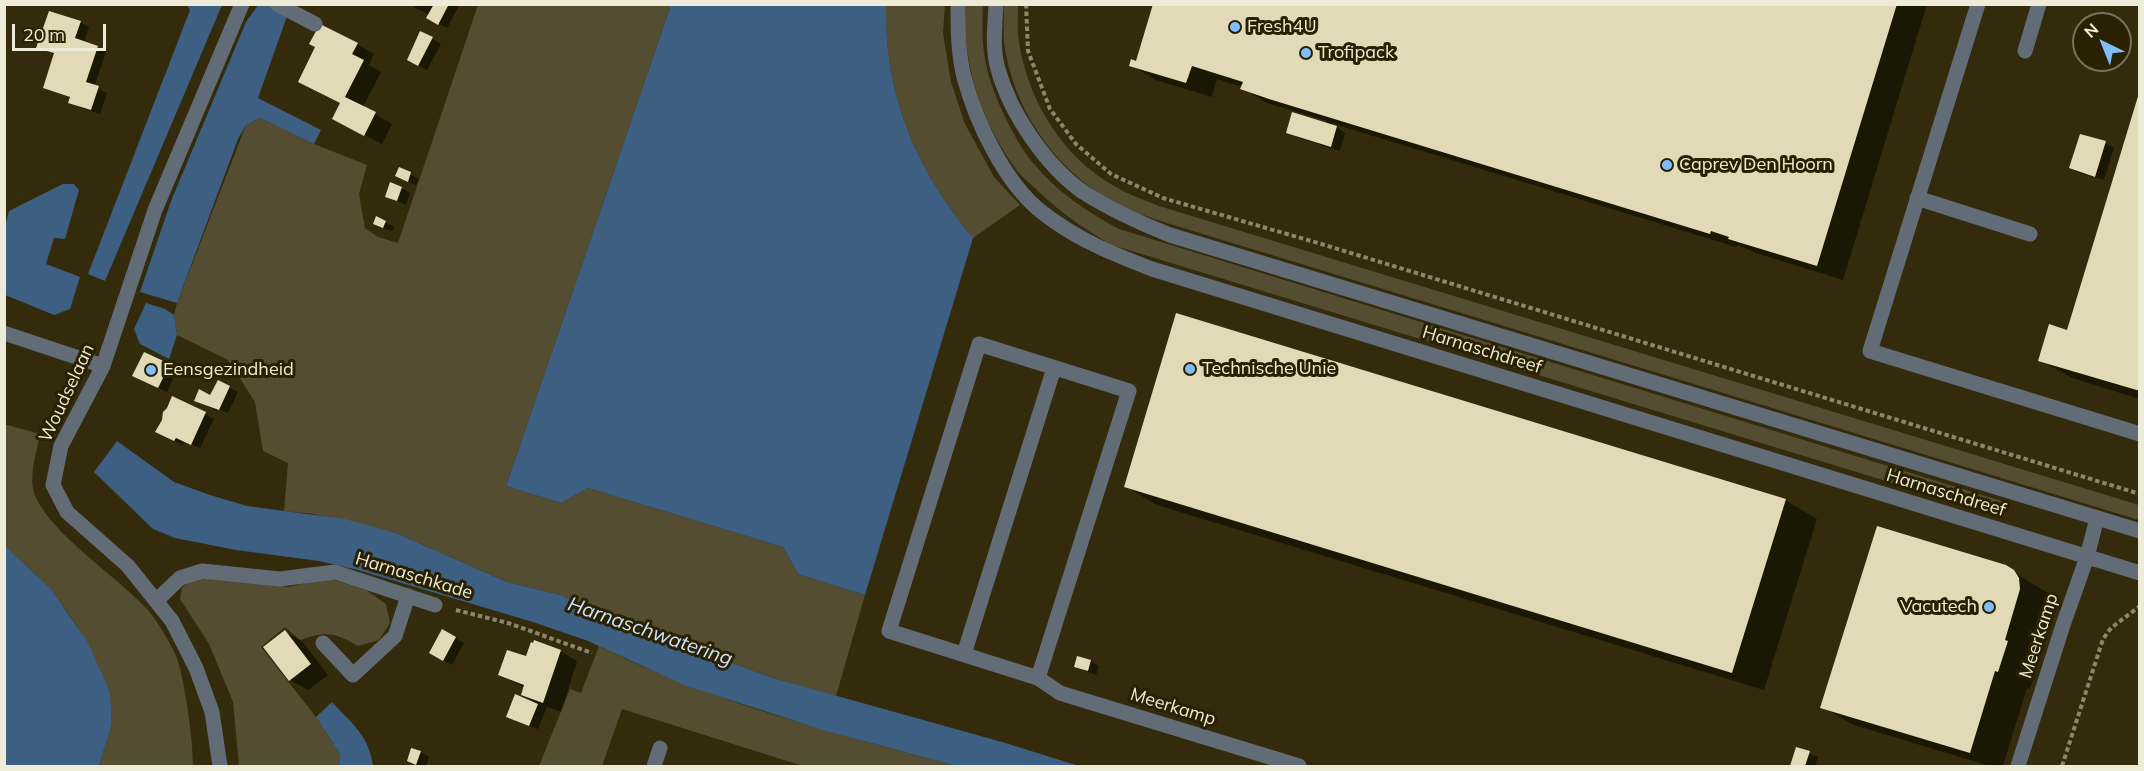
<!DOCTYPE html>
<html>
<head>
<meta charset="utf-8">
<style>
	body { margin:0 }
	#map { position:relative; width:2144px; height:771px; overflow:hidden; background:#332b0b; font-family:Mulish,sans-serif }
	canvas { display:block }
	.frame { position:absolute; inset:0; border:6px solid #efebd9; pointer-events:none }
	.north { position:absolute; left:2072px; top:12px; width:60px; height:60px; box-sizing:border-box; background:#292102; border:2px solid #787258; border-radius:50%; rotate:317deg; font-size:16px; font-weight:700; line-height:24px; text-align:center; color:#efebd9 }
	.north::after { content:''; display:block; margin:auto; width:21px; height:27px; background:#81bdfa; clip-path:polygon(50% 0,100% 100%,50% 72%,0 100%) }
	.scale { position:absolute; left:12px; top:24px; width:94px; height:27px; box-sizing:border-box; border:3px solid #efebd9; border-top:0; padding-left:8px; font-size:18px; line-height:21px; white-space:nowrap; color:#efebd9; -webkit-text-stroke:4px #292102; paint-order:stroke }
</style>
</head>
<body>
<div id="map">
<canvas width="2144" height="771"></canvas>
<div class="frame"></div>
<div class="north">N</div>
<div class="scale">20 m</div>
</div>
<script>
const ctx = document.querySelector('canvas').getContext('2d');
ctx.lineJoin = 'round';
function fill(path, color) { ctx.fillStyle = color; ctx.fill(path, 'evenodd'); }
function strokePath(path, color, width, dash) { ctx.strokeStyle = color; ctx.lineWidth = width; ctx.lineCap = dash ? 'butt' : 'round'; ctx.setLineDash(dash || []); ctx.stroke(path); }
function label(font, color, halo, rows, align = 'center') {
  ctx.font = font + ' Mulish,sans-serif'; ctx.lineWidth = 6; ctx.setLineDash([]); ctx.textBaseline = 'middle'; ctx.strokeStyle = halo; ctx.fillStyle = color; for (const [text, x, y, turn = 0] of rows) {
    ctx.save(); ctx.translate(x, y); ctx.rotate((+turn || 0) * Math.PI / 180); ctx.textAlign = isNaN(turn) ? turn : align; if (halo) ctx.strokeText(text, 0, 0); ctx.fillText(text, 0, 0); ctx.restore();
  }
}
fill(new Path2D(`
	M478,5h193l-165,481 55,17 27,-15 195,59 15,27 67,21 -29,101 -63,-18 -171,-63 -41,-20 -54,-13 -111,-49 -82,-19 -30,-3 4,-48 -25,-12 -8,-49 -27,-42 -51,-25 -3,-20 3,-12 69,-178 14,-7 54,26 53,21 -8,29 6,34 13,9 20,6z
	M886,5h59l-2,28 8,49 14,42 29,53 26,28 -47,33c-57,-69 -89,-143 -87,-233z
	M966,5h17c-1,17 -1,37 2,54 4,29 29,81 48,104 23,28 54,49 86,66l889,274 -4,14 -892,-272c-28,-16 -51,-32 -74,-54 -6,-6 -14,-12 -20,-19 -35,-47 -57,-108 -52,-167z
	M1004,5h14c0,12 -1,25 1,37 9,59 44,116 97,145 13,8 29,13 43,19l980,299v15l-985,-301c-15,-6 -33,-11 -47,-20 -55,-34 -95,-93 -103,-157 -1,-12 0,-25 0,-37z
	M4,424l36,10c-3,17 -10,37 -7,54 7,39 88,91 115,122 8,9 25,37 29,48 8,24 16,82 16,108h-94l13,-42 -2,-32 -33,-66 -26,-37 -46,-43z
	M192,578l42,2 55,7 39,-9 38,12 20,14 4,19 -11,17 -21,6c-24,-14 -31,-15 -58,-6l-15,-13 -24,20 55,70 24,37 -1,12h-100l-6,-64 -24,-58 -29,-45 2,-11z
	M599,646c113,56 235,87 357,120h-153l-181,-57 -20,57h-63l31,-77 11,4z`), '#544d31');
fill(new Path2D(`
	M187,5h35l-117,276 -17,-7 102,-264z
	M258,5h33l-33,93 63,32 -7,14 -54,-26 -14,7 -8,14 -61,164 -37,-11 31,-91 75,-179z
	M671,5h215c-2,90 30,164 87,233l-108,357 -67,-21 -15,-27 -195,-59 -27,15 -55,-17z
	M63,184h11l5,6 -14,49 -11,-1 -8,26 34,13 -10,32 -16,6 -49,-20v-69l4,-15z
	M146,303l19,6 9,6 3,20 -8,24 -29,-15 -6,-15z
	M117,441l57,41 36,13 37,11 98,13 51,14 111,49 54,13 41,20 171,63 229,64 77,24h-123l-133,-36 -139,-45 -96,-44 -55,-19 -175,-52 -39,-9 -83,-11 -61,-12 -22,-9 -59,-57z
	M5,546l46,43 36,52 23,51 2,32 -13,42h-94z
	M332,702c20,22 37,33 41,64h-34l1,-12 -24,-37z`), '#3c5f82');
fill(new Path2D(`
	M415,4h45l-13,24 -19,-10 2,-3 -16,-8z
	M1155,4h772l-84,276 -87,-27 -18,-8 -2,2 -405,-124 14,10 -5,18 -44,-14 -8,-5 38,-8 1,-3 -60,-18 -25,-15v-1l-25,-8 -5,18 -56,-17 -25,-15 6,-3z
	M80,22l9,5 -5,16 22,9 -12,35 13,6 -7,21 -21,-7 -9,-5 1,-4 -26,-11 10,-32 -17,-8z
	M421,33l20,11 -14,26 -19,-10z
	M357,44l17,10 -5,11 12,7 -18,35 29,17 -10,20 -30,-15 -10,-25 -25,-12z
	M2140,97v302l-68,-21 -32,-18 28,-28z
	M2105,143l9,5 -10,32 -25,-7 -8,-5z
	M400,169l19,10 -3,6 -10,-4z
	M401,188l9,5 -4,12 -19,-9z
	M385,222l9,5 -2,4 -9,-3z
	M169,365l8,5 -10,22 -25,-12z
	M229,387l9,5 -10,21 -10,-4 -1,2 -21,-11 15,-3z
	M205,414l9,5 -14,29 -15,-7 -2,4 -17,-9 -3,-16z
	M1125,486l660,14 32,19 -53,171 -607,-185z
	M2005,567l43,26 4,15 -16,51 3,2 -9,28 -3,-1 -24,78h-13l-136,-41 -32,-18z
	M442,631l22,12 -12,22 -21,-12z
	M285,632l18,10 25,33 -20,15 -18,-10 -25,-33z
	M560,651l17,10 -16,51 -14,-5 -9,22 -22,-8 17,-20 -11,-6 3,-7 -25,-13 27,-17z
	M1091,661l8,5 -3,9 -20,-8z
	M1797,749l21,8 -3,9h-23z
	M420,752l9,5 -3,9h-9l-9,-5z`), '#0007');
fill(new Path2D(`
	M434,4h15l-11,21 -12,-7z
	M1153,4h744l-80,262 -89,-27 1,-2 -18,-6 -1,3 -441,-135 -29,-10 3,-7 -51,-16 -6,17 -57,-17 2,-7 5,2z
	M49,11l32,10 -6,17 23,8 -12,36 13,4 -8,24 -23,-7 2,-6 -27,-9 11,-35 -18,-5z
	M320,24l38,19 -6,11 12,6 -19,37 31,15 -12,24 -32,-17 8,-16 -42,-21 17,-35 -6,-3z
	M420,31l13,6 -15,29 -11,-6z
	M2139,93h1v298l-102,-30 11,-37 18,6z
	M1292,112l45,14 -6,21 -45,-14z
	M2080,134l26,7 -11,36 -26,-9z
	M399,167l12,5 -3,10 -13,-6z
	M390,182l12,5 -5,14 -12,-4z
	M376,216l10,5 -3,7 -10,-4z
	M1176,313l610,186 -54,174 -608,-186z
	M144,352l26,12 -12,24 -26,-12z
	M218,380l12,6 -11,24 -25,-9 5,-12 11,6z
	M172,396l34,16 -15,33 -15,-7 -2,3 -19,-9 7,-12 1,-8 4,-4z
	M1877,526l129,39 8,5 5,8 1,11 -15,51 3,1 -10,31 -3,-1 -25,82 -150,-45z
	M442,629l14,8 -13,24 -14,-8z
	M285,630l26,34 -22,17 -26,-34z
	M534,640l27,10 -18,53 -22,-8 3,-10 -26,-10 9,-25 19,6 5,-14 2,1z
	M1077,656l14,4 -3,11 -14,-4z
	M515,694l23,10 -9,22 -23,-9z
	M1796,747l14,4 -5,15h-15z
	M411,748l10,3 -5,14 -9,-4z`), '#e2dab6');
strokePath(new Path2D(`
	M1026,4l2,47 22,58 26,35 35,30 52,24 155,45 822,251
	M456,610l52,13 84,30
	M2062,766l41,-127 8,-11 29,-22`), '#8c866c', 4, [4.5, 3]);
strokePath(new Path2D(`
	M277,4l38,20
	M1978,4l-108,347 270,83
	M2025,51l14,-47
	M1917,198l113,36
	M4,333l99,33
	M979,344l150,47 -91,287 -149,-47z
	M323,643l30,32 42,-39 13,-40
	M964,654l90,-286
	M654,766l6,-18`), '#616c77', 15);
strokePath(new Path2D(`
	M157,600l23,-22 22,-7 78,8 55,-7 100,33
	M1038,678l22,15 239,73
	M220,766l-8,-54 -16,-44 -24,-47 -44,-55 -61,-54 -14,-27 8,-39 42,-80 52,-156 87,-206
	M2018,766l45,-141 24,-68 10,-39`), '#616c77', 15);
strokePath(new Path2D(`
	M958,4c0,24 0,50 6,73 12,45 41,107 79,136 33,26 70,41 109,56l988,304
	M996,4c-1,21 -4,45 2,65 12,44 48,97 85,123 28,18 57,31 87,43l970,296`), '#616c77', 15);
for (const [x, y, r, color] of [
	[1235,27,6,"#81bdfa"],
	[1306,53,6,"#81bdfa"],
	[1667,165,6,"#81bdfa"],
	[1190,369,6,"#81bdfa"],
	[151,370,6,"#81bdfa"],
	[1989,607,6,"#81bdfa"]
]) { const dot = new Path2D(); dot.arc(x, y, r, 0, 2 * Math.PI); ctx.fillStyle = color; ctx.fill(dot); strokePath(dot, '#292102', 2); }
label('18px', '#efebd9', '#292102', [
	["Fresh4U",1247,27],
	["Trofipack",1318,53],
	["Caprev Den Hoorn",1679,165],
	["Technische Unie",1202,369],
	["Eensgezindheid",163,370],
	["Vacutech",1977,607,"right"]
], 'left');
label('18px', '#efebd9', '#292102', [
	["Harnaschdreef",1482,350,17],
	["Woudselaan",67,393,-65],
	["Harnaschdreef",1946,493,17],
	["Harnaschkade",414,576,17],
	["Meerkamp",2039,636,-72],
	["Meerkamp",1173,707,17]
]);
label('italic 20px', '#cee4fc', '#292102', [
	["Harnaschwatering",650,632,19]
]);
</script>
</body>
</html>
